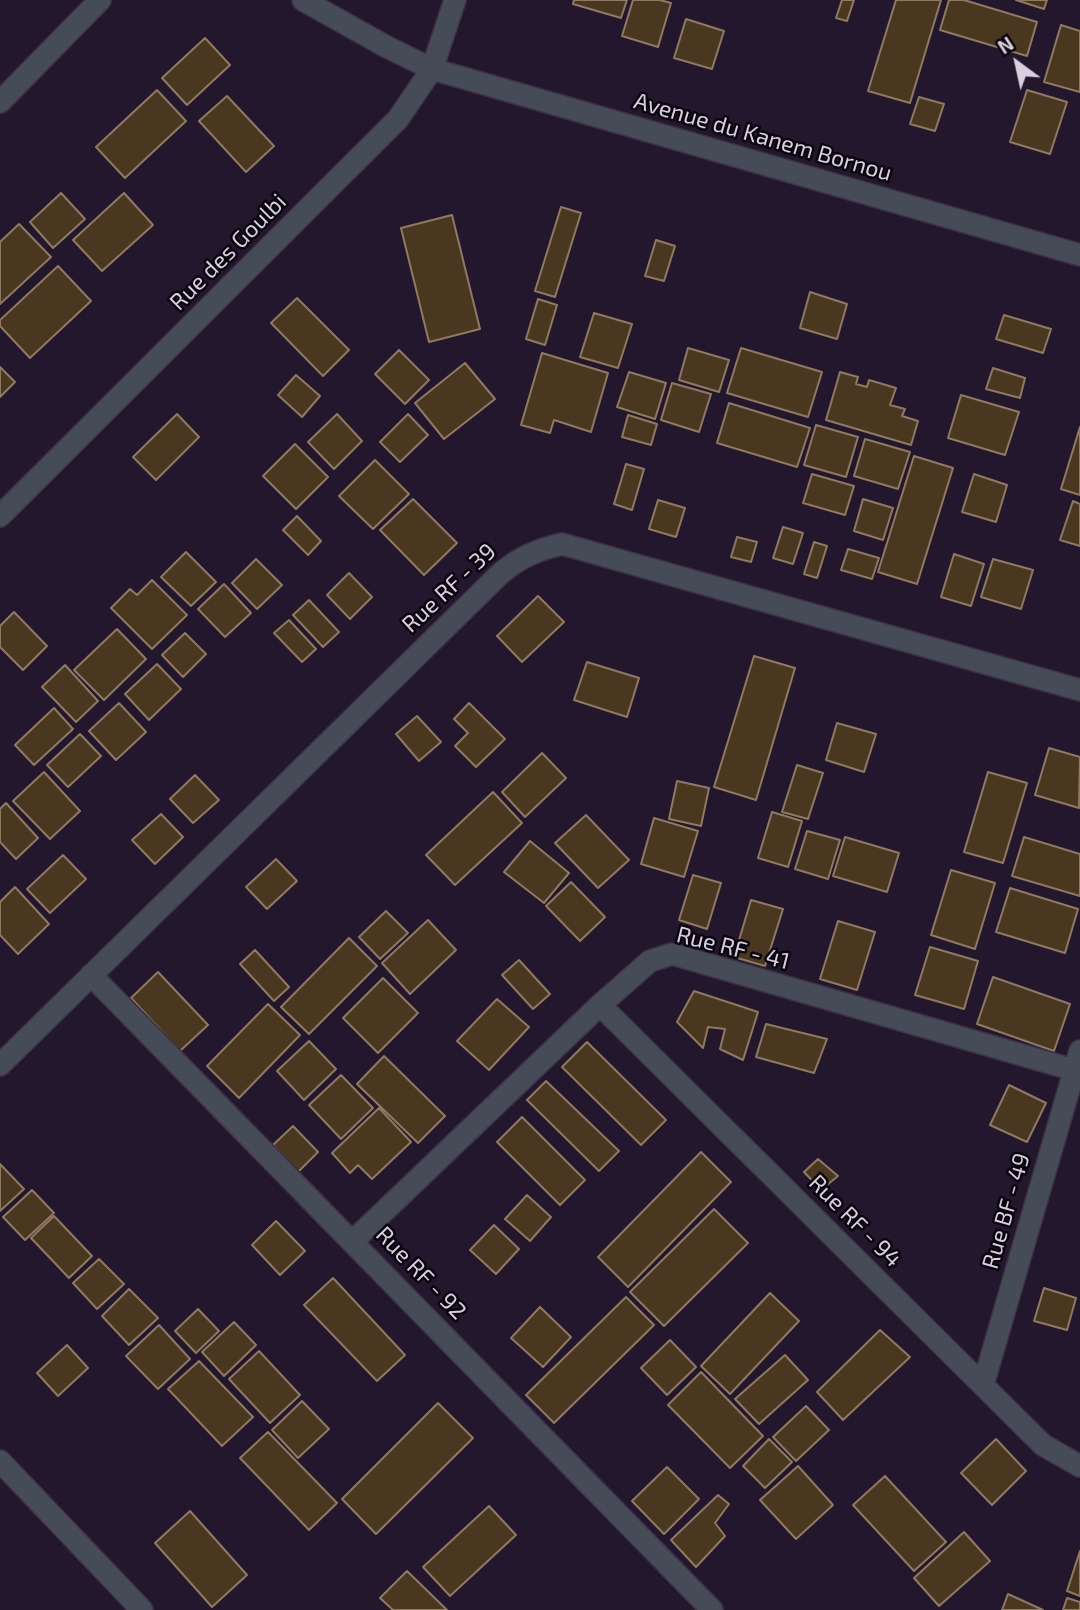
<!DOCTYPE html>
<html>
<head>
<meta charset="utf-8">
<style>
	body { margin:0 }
	#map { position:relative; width:1080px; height:1610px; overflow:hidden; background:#23172e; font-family:"Exo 2",sans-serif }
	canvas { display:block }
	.north { position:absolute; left:982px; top:28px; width:70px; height:70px; -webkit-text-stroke:5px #0a050e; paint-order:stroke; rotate:327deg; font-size:19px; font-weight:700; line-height:28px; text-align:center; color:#d7d0df }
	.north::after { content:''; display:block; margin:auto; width:24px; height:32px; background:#d7d0df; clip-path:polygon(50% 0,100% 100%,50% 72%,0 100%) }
</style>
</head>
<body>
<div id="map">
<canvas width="1080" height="1610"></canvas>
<div class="north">N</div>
</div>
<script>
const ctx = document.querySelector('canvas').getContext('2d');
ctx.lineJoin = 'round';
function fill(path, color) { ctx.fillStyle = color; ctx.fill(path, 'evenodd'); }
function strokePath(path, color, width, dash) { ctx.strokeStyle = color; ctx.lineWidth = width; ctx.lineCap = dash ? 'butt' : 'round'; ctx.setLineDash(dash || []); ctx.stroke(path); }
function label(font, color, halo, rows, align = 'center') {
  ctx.font = font + ' "Exo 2",sans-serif'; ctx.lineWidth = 5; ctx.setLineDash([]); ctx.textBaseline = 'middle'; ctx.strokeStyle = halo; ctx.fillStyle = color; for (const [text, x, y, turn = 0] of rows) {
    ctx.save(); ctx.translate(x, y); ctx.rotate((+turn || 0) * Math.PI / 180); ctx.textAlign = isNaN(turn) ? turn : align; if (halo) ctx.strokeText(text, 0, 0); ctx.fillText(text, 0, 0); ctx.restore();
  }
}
const building = new Path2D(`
	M574,0h53l-6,18 -48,-14z
	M633,0h27l11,3 -13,44 -36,-11z
	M842,0h12l-7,21 -11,-3z
	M896,0h45l-31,103 -42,-12z
	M949,0h15l73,22 -10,34 -87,-26z
	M1016,0h31l-3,9z
	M686,19l38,12 -12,38 -38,-11z
	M1061,25l19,6v61l-36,-10z
	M205,38l25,27 -43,40 -25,-27z
	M157,90l29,31 -61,57 -29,-31z
	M1027,90l40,12 -17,52 -40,-12z
	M227,96l47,50 -28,26 -47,-51z
	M919,97l25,7 -9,27 -25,-7z
	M61,193l24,26 -32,29 -23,-26z
	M124,193l29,32 -51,46 -29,-31z
	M561,207l20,6 -26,84 -20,-6z
	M452,215l28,114 -51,13 -28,-114z
	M19,224l32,33 -51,47v-62z
	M656,240l19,6 -11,35 -19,-5z
	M58,266l33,35 -61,57 -30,-32v-6z
	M810,292l37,12 -10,35 -37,-11z
	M297,298l52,52 -26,26 -52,-53z
	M538,299l19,6 -12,40 -19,-6z
	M594,313l38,11 -14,44 -38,-11z
	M1004,315l47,14 -8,24 -47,-14z
	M688,348l41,12 -10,32 -40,-12z
	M741,348l81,24 -14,45 -81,-24z
	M399,350l30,30 -24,24 -30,-30z
	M542,353l66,20 -17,59 -37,-12 -4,13 -29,-8z
	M465,363l30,36 -51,40 -29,-36z
	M0,367l15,15 -15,15z
	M993,368l32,10 -5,20 -34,-9z
	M629,372l37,11 -11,36 -38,-12z
	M840,372l18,5 -2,7 11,3 2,-7 27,8 -6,17 15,4 -3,7 16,5 -7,24 -85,-25z
	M296,375l24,21 -18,21 -24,-22z
	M672,383l39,11 -12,38 -38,-12z
	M961,395l58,17 -14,43 -57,-17z
	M729,403l81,25 -13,39 -80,-24z
	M177,414l22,23 -43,43 -23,-23z
	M337,414l25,27 -28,28 -26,-27z
	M408,414l20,21 -28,27 -20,-20z
	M628,415l29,9 -6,21 -29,-8z
	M816,425l42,12 -12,40 -42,-12z
	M1080,427v68l-19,-6z
	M865,439l45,13 -12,37 -44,-13z
	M295,444l33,33 -32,32 -33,-33z
	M914,456l39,12 -36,116 -39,-12z
	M375,460l34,34 -36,35 -34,-33z
	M626,464l18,5 -12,41 -18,-6z
	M812,474l42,12 -9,29 -42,-12z
	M974,474l33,11 -11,37 -34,-10z
	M413,499l44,44 -33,32 -44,-45z
	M863,499l30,9 -10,32 -29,-9z
	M658,500l27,8 -9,29 -27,-8z
	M1073,501l7,3v42l-20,-6z
	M297,516l24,25 -13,14 -25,-25z
	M783,527l20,6 -10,31 -20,-6z
	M737,537l20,5 -6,20 -20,-5z
	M814,542l13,4 -10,32 -13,-4z
	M848,549l31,9 -7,21 -31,-9z
	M186,552l30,30 -25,24 -30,-29z
	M954,554l30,10 -13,42 -30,-9z
	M256,559l26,26 -25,24 -25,-26z
	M993,559l40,11 -12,39 -40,-12z
	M349,573l23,24 -22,22 -23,-24z
	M152,580l35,35 -35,34 -41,-41 19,-19 7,6z
	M224,584l27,29 -26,24 -27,-28z
	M538,596l26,26 -42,40 -25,-26z
	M309,600l30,32 -16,15 -30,-32z
	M14,612l33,34 -24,24 -23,-23v-21z
	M289,620l27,29 -14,13 -28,-29z
	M117,629l29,30 -42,41 -30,-30z
	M185,633l21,21 -23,23 -21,-22z
	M754,656l41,12 -39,132 -42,-13z
	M587,662l52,16 -12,39 -53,-17z
	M157,664l24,25 -32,31 -24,-26z
	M65,665l33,36 -22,21 -34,-35z
	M119,703l27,29 -30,28 -27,-29z
	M469,703l36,36 -29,28 -21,-21 13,-13 -14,-14z
	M54,708l19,21 -39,36 -19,-20z
	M417,716l24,26 -22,19 -23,-27z
	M837,723l39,11 -12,38 -38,-12z
	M80,734l21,22 -33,31 -21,-22z
	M1049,748l31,9 -1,51 -44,-13z
	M542,753l24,25 -41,39 -23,-25z
	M797,765l26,8 -15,46 -26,-7z
	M44,772l36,39 -30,28 -37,-38z
	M988,772l39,11 -24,80 -39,-11z
	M195,775l24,25 -26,23 -23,-24z
	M677,781l32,7 -8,38 -32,-7z
	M493,792l29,31 -67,62 -29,-30z
	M6,803l32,35 -22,21 -16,-17v-33z
	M772,812l30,9 -14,46 -30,-9z
	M161,814l22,23 -28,27 -23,-24z
	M586,815l43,45 -31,28 -43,-45z
	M654,818l44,13 -14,46 -43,-13z
	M807,831l33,9 -12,39 -33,-10z
	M845,837l54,16 -12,39 -54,-16z
	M1024,837l56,17v42l-68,-20z
	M530,841l39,32 -25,30 -40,-31z
	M63,855l23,24 -36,34 -23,-24z
	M276,859l21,22 -30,28 -21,-22z
	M951,870l44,13 -20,66 -44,-14z
	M693,875l28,8 -14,46 -28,-9z
	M571,882l34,35 -25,24 -34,-35z
	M15,887l34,37 -31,30 -18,-19v-33z
	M1010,888l68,21 -13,44 -69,-21z
	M751,900l32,9 -18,57 -31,-9z
	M386,911l22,22 -28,26 -21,-22z
	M428,920l28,30 -46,44 -28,-31z
	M838,921l37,11 -18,58 -37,-11z
	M349,938l28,28 -68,68 -28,-27z
	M930,947l48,14 -14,48 -49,-14z
	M255,950l34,37 -15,14 -34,-37z
	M519,960l31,34 -17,15 -31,-34z
	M158,972l50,53 -28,26 -49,-53z
	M993,977l77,27 -16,47 -77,-27z
	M383,978l35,35 -40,40 -35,-35z
	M694,991l64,21 -15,48 -23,-11 5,-20 -17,-2 -5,21 -26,-26z
	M497,999l32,28 -40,43 -32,-29z
	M268,1004l32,31 -61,63 -32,-32z
	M766,1024l61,15 -13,34 -58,-16z
	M309,1041l27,28 -32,31 -27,-29z
	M587,1042l79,78 -25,25 -79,-78z
	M384,1056l61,60 -27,27 -61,-59z
	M341,1075l32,33 -32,31 -32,-34z
	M546,1081l73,70 -20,20 -72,-71z
	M1009,1085l37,18 -19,39 -37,-17z
	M379,1108l32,34 -39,37 -14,-14 -8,8 -18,-20z
	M522,1117l63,63 -25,25 -63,-63z
	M293,1126l25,26 -20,20 -25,-27z
	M701,1152l30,30 -103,105 -30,-30z
	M818,1159l20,17 -17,14 -17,-18z
	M0,1164l24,25 -24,22z
	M32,1190l22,23 -29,27 -22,-23z
	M527,1195l24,22 -21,24 -25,-22z
	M714,1209l34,34 -84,83 -34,-34z
	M54,1216l38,40 -23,22 -38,-40z
	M276,1221l29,30 -25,24 -28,-30z
	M494,1225l25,24 -23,25 -26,-24z
	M99,1259l25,25 -27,25 -24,-26z
	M333,1278l72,77 -28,26 -73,-76z
	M1044,1288l32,10 -9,32 -33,-9z
	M129,1289l29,29 -29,27 -27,-29z
	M770,1293l29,28 -69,73 -29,-28z
	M626,1297l28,28 -100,98 -28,-28z
	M540,1307l31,30 -28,30 -32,-29z
	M198,1309l21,22 -23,22 -21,-22z
	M234,1322l22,23 -32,31 -22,-24z
	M159,1325l31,34 -32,30 -32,-33z
	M880,1330l30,27 -67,63 -26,-28z
	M670,1340l26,27 -29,28 -26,-27z
	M67,1345l21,23 -30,28 -21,-23z
	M259,1351l41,44 -30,28 -41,-44z
	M785,1355l23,25 -49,44 -24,-25z
	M199,1361l54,56 -31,29 -54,-57z
	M701,1372l62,64 -33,32 -62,-63z
	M302,1401l27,28 -31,29 -26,-28z
	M438,1403l35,35 -97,96 -34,-35z
	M806,1406l23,24 -33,31 -23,-24z
	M268,1432l69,71 -28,27 -69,-72z
	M769,1439l23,23 -27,26 -22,-22z
	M996,1439l30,32 -34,34 -31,-32z
	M798,1466l35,39 -37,34 -36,-39z
	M667,1467l32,32 -35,35 -32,-33z
	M885,1476l61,66 -32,29 -61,-66z
	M718,1495l11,9 -14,19 10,13 -29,31 -25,-27z
	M489,1506l27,29 -66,61 -27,-29z
	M190,1511l57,64 -35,32 -57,-64z
	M964,1532l26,29 -51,45 -25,-28z
	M1080,1551v45l-13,-5z
	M407,1571l40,39h-54l-13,-12z
	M1008,1594l35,16h-41z
	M1067,1598l13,4v8h-17z`);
fill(building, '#493720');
strokePath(building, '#8f7a61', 2);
const minor = new Path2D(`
	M303,0l84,47 45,22 648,186
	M0,102l100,-102
	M0,516l398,-397 34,-50 23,-69
	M91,975l621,635
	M600,1005l443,440 37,21
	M0,1065l500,-491c20,-17 37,-24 62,-30l518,146
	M353,1241l247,-236 50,-44 22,-7 402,116
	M983,1385l97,-334`);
const tertiary = new Path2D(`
	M0,1461l142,149`);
strokePath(minor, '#3c3147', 24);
strokePath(tertiary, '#3c3147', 24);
strokePath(minor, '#464c57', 21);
strokePath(tertiary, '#464c57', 21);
label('23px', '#d7d0df', '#0a050e', [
	["Avenue du Kanem Bornou",763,137,16],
	["Rue des Goulbi",228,252,-45],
	["Rue RF - 39",449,588,-43],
	["Rue RF - 41",733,948,14],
	["Rue BF - 49",1006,1211,-74],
	["Rue RF - 94",855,1221,45],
	["Rue RF - 92",421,1273,46]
]);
</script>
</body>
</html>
